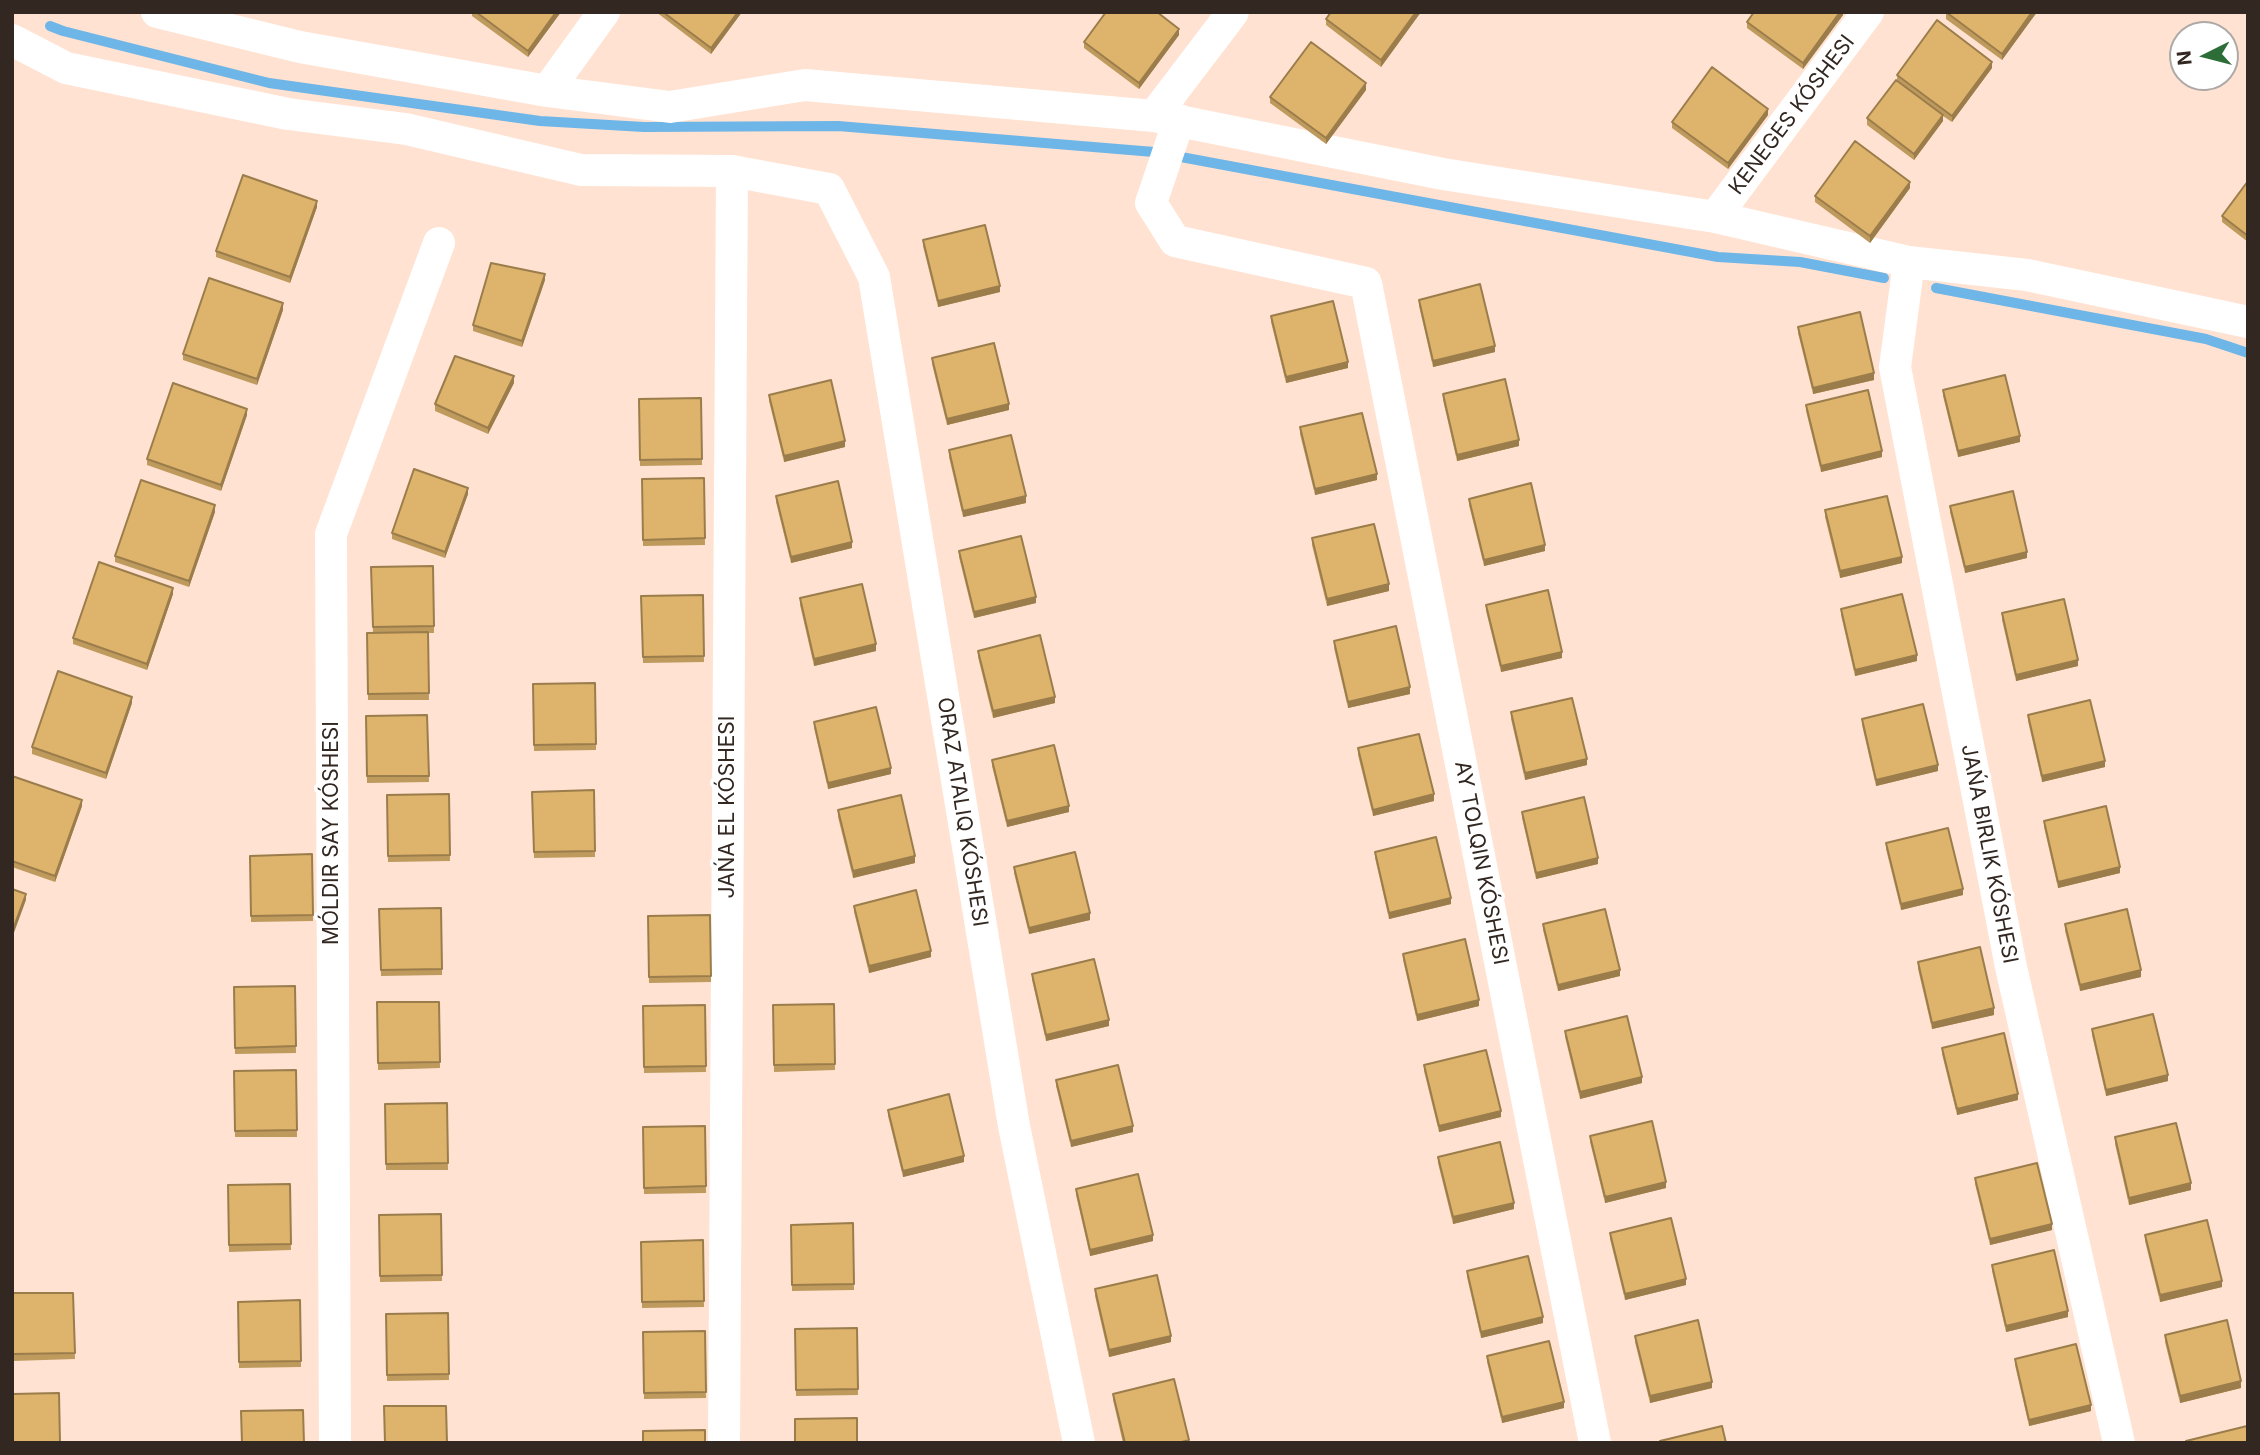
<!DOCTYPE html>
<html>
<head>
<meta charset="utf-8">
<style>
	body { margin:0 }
	#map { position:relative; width:2260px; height:1455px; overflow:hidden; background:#ffe2d1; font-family:Inter,sans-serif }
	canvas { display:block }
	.frame { position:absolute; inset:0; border:14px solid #322721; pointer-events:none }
	.north { position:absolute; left:2169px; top:21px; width:70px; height:70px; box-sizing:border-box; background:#fff; border:2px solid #ada9a6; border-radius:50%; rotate:264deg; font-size:19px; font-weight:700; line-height:28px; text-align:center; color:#322721 }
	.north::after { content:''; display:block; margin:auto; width:24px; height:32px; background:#2c6d38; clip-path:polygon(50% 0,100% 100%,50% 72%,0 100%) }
</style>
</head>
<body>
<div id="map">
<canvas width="2260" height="1455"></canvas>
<div class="frame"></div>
<div class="north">N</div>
</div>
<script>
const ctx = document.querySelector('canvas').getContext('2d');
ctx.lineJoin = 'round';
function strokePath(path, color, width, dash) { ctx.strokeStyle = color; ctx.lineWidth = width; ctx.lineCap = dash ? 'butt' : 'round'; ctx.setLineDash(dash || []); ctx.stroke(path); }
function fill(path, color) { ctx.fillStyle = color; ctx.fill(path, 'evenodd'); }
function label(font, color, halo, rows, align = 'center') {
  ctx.font = font + ' Inter,sans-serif'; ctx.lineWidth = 7; ctx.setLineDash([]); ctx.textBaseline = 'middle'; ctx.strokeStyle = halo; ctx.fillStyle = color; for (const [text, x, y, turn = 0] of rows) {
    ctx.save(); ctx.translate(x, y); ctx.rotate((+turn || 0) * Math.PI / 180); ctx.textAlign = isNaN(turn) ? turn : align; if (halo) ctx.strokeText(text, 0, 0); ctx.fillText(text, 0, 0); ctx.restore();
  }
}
strokePath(new Path2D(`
	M50,26l13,5 206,52 271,38 104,6 194,-1 316,26
	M1181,157l537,100 82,5 84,16
	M1936,288l270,51 42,14`), '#6eb5e8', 10);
strokePath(new Path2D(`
	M157,12l143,35 247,44 123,16 135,-22 349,31 289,58 272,43 194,45 118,13 221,47
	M12,40l54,28 222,46 118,15 175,41 151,1 97,18 45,88 140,849 65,317
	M547,91l57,-79
	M1154,116l79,-104
	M1179,120l-28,83 24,38 191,42 229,1160
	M1715,217l153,-205
	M1909,262l-14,105 116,600 108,476
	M335,1443l-4,-909 108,-291
	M724,1443l8,-1272`), '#fff', 32);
fill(new Path2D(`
	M472,12h89l-33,45 -56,-41z
	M656,12h86l-31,42z
	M1331,12h90l-40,55 -55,-42v-6z
	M1843,12v3l-40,54 -56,-41v-6z
	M1946,12h91l-35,48 -56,-41z
	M1179,35l-40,54 -55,-41v-6z
	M1992,68l-40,54 -9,-6v5l-29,39 -47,-35v-7l30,-37v-6z
	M1366,90l-40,54 -56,-41v-6z
	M1768,115l-40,54 -56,-41v-6z
	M2248,181v61l-26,-20v-6z
	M1910,188l-40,55 -55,-41v-6z
	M317,207l-27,76 -74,-26v-6z
	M923,240l77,52 -62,15 -15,-61z
	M545,280l-23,67 -49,-16v-6z
	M1419,300l76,52 -62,15 -14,-61z
	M283,310l-26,75 -74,-25v-6z
	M1271,316l77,52 -62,15 -15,-61z
	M1798,327l76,53 -61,14 -15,-61z
	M932,358l77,52 -62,15 -15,-61z
	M514,383l-26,51 -53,-23v-7z
	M1943,390l77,52 -62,15 -15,-61z
	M1443,394l76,52 -62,15 -14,-61z
	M769,395l76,52 -61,15 -15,-61z
	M701,398l1,67 -62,1 -1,-67z
	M1806,405l76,52 -61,15 -15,-61z
	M247,415l-26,76 -74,-26v-6z
	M1300,427l77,53 -62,15 -15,-61z
	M949,450l77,53 -63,14 -14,-60z
	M704,478l1,67 -62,1 -1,-67z
	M468,494l-23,64 -53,-19v-6z
	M776,496l76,52 -61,15 -15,-61z
	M1469,499l76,52 -61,15 -15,-61z
	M1950,506l77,52 -62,15 -15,-61z
	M1825,510l77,53 -62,15 -15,-61z
	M215,512l-26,75 -74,-25v-6z
	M1312,538l77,53 -62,15 -15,-61z
	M959,551l77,52 -62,15 -15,-61z
	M371,567l63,59v7h-6l1,67h-61l-1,-67h6z
	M173,594l-26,76 -74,-26v-6z
	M703,595l1,67 -61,1 -2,-67z
	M800,598l76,53 -62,15 -14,-61z
	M1486,605l76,53 -61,14 -15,-61z
	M1841,609l76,52 -62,15 -14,-61z
	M2002,613l76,53 -62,15 -14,-61z
	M1334,641l76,53 -62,14 -14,-60z
	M978,651l77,52 -62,15 -15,-61z
	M533,684l63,60v6l-62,1z
	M132,703l-26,76 -74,-25v-7z
	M1511,712l76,53 -62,15 -14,-61z
	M427,715l2,67 -62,1 -1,-67z
	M2028,715l77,52 -63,15 -14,-61z
	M1862,719l76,52 -62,15 -14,-61z
	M814,722l77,52 -63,15 -14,-61z
	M1358,748l76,53 -61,15 -15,-61z
	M992,760l77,52 -62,15 -15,-61z
	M12,776l70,30 -27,76 -43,-15z
	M594,790l1,67 -61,1 -2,-66z
	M449,794l1,67 -62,1 -1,-67z
	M838,810l77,53 -62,15 -15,-61z
	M1522,812l76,52 -62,15 -14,-61z
	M2044,821l76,52 -62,15 -14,-61z
	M1886,843l77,52 -62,15 -15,-61z
	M1375,852l76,52 -62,15 -14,-61z
	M312,854l1,67 -62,1 -1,-66z
	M1014,867l76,53 -61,14 -15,-61z
	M854,906l77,51 -62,16 -15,-61z
	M379,909l63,60v6l-61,1z
	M648,916l63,60v6l-62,1z
	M1543,924l77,52 -62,15 -15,-61z
	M2065,924l76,53 -61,14 -15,-60z
	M1403,954l76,52 -62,15 -14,-61z
	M1918,962l76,53 -62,14 -14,-60z
	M1032,974l77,52 -63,15 -14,-61z
	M295,986l1,67 -61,1 -1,-67z
	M377,1002h62l1,66 -62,2z
	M834,1004l1,66 -61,2 -1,-67z
	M705,1005l1,67 -62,1 -1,-67z
	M2092,1029l76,52 -62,15 -14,-61z
	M1565,1031l77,52 -62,16 -15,-62z
	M1942,1048l76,52 -61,15 -15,-61z
	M1424,1065l77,52 -62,15 -15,-61z
	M296,1070l1,67h-62l-1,-66z
	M1056,1080l77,52 -62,15 -15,-61z
	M447,1103l1,67h-62l-1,-66z
	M888,1110l76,52 -61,15 -15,-61z
	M705,1126l1,67 -62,1 -1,-67z
	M1590,1136l76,52 -61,15 -15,-61z
	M2115,1137l76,53 -62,15 -14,-61z
	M1438,1157l76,52 -61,15 -15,-61z
	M1975,1178l77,52 -62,15 -15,-61z
	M290,1184l1,66 -62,2 -1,-67z
	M1076,1189l77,52 -63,15 -14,-61z
	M379,1215l63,60v6l-62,1z
	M853,1223l1,67 -62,1 -1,-66z
	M1610,1233l76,52 -61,15 -15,-61z
	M2145,1235l77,52 -62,15 -15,-61z
	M703,1240l1,67 -62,1 -1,-66z
	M1992,1265l76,52 -62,15 -14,-61z
	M1467,1271l76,52 -62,15 -14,-61z
	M1095,1289l76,53 -62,15 -14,-61z
	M12,1293h61l2,66 -62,2z
	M300,1300l1,67 -62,1 -1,-66z
	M448,1313l1,67 -62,1 -1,-67z
	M857,1328l1,67 -62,1 -1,-67z
	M705,1331l1,67 -62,1 -1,-67z
	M2165,1335l76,53 -61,15 -15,-61z
	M1635,1336l77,52 -62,15 -15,-61z
	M1487,1356l77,52 -62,15 -15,-61z
	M2015,1359l76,52 -62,15 -14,-61z
	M1113,1394l76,49h-66l-10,-43z`), '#bf9a5d');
fill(new Path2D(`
	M556,12h5l-33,45v-6z
	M738,12h4l-31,42v-6z
	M1416,12h5l-40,55v-7z
	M1840,12h3v3l-40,54v-6z
	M2032,12h5l-35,48v-6z
	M1179,29v6l-40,54v-6z
	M1992,62v6l-40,54v-6z
	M1366,83v7l-40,54v-6z
	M1768,109v6l-40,54v-6z
	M1943,115v6l-29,39v-6z
	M1910,182v6l-40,55v-7z
	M317,201v6l-27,76v-6z
	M545,274v6l-23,67v-6z
	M1000,286v6l-62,15v-6z
	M283,303v7l-26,75v-6z
	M1495,346v6l-62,15v-6z
	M1348,362v6l-62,15v-6z
	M1874,373v7l-61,14v-6z
	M514,376v7l-26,51v-6z
	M1009,404v6l-62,15v-6z
	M247,409v6l-26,76v-6z
	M2020,436v6l-62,15v-6z
	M1519,440v6l-62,15v-6z
	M845,441v6l-61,15v-6z
	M1882,451v6l-61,15v-6z
	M1377,474v6l-62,15v-6z
	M468,488v6l-23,64v-6z
	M1026,496v7l-63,14v-6z
	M215,505v7l-26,75v-6z
	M852,542v6l-61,15v-6z
	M1545,545v6l-61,15v-6z
	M2027,552v6l-62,15v-6z
	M1902,557v6l-62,15v-7z
	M1389,584v7l-62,15v-7z
	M173,588v6l-26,76v-6z
	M1036,597v6l-62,15v-6z
	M876,644v7l-62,15v-7z
	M1562,652v6l-61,14v-6z
	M1917,655v6l-62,15v-6z
	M2078,660v6l-62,15v-6z
	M1410,687v7l-62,14v-6z
	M132,697v6l-26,76v-6z
	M1055,697v6l-62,15v-7z
	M1587,759v6l-62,15v-7z
	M2105,761v6l-63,15v-6z
	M1938,765v6l-62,15v-6z
	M891,768v6l-63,15v-6z
	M1434,794v7l-61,15v-6z
	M82,800v6l-27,76v-6z
	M1069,806v6l-62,15v-6z
	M915,856v7l-62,15v-7z
	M1598,858v6l-62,15v-6z
	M2120,867v6l-62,15v-6z
	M1963,889v6l-62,15v-6z
	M26,894v6l-14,38v-6z
	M1451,898v6l-62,15v-6z
	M1090,913v7l-61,14v-6z
	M931,951v6l-62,16v-7z
	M1620,970v6l-62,15v-6z
	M2141,970v7l-61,14v-6z
	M1479,1000v6l-62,15v-6z
	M1994,1008v7l-62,14v-6z
	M1109,1020v6l-63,15v-6z
	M2168,1075v6l-62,15v-6z
	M1642,1077v6l-62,16v-7z
	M2018,1094v6l-61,15v-6z
	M1501,1111v6l-62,15v-6z
	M1133,1126v6l-62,15v-6z
	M964,1156v6l-61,15v-6z
	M1666,1182v6l-61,15v-6z
	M2191,1183v7l-62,15v-7z
	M1514,1203v6l-61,15v-7z
	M2052,1224v6l-62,15v-6z
	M1153,1235v6l-63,15v-6z
	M1686,1279v6l-61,15v-6z
	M2222,1281v6l-62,15v-7z
	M2068,1311v6l-62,15v-6z
	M1543,1317v6l-62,15v-6z
	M1171,1336v6l-62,15v-7z
	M2241,1381v7l-61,15v-7z
	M1712,1382v6l-62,15v-7z
	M1564,1402v6l-62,15v-6z
	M2091,1405v6l-62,15v-6z`), '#9b7d4c');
const building = new Path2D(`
	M476,12h80l-28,39z
	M663,12h75l-27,36z
	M1106,12h51l22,17 -40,54 -55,-41z
	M1331,12h85l-35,48 -55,-41z
	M1754,12h86l-37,51 -56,-41z
	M1946,12h86l-30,42z
	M1937,20l55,42 -40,54 -55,-41z
	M1311,42l55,41 -40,55 -56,-41z
	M1712,67l56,42 -40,54 -56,-41z
	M1896,80l47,35 -29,39 -47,-36z
	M1855,141l55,41 -40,54 -55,-40z
	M243,175l74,26 -27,76 -74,-26z
	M2248,181v55l-26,-20z
	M985,225l15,61 -62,15 -15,-61z
	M491,263l54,11 -23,67 -49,-16z
	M209,278l74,25 -26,76 -74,-25z
	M1480,284l15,62 -62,15 -14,-61z
	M1333,301l15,61 -62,15 -15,-61z
	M1860,312l14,61 -61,15 -15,-61z
	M994,343l15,61 -62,15 -15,-61z
	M455,356l59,20 -26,52 -53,-24z
	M2005,375l15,61 -62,15 -15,-61z
	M1505,379l14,61 -62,15 -14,-61z
	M831,380l14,61 -61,15 -15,-61z
	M173,383l74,26 -26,76 -74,-26z
	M1868,390l14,61 -61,15 -15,-61z
	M701,398l1,61 -62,1 -1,-61z
	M1362,413l15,61 -62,15 -15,-62z
	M1011,435l15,61 -63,15 -14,-61z
	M414,469l54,19 -23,64 -53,-19z
	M704,478l1,60 -62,2 -1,-61z
	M141,480l74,25 -26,76 -74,-25z
	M838,481l14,61 -61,15 -15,-61z
	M1531,483l14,62 -61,15 -15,-61z
	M2013,491l14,61 -62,15 -15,-61z
	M1887,496l15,61 -62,14 -15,-61z
	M1374,524l15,60 -62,15 -15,-61z
	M1021,536l15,61 -62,15 -15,-61z
	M99,562l74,26 -26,76 -74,-26z
	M433,566l1,60 -61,1 -2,-60z
	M862,584l14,60 -62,15 -14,-61z
	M1548,590l14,62 -61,14 -15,-61z
	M1902,594l15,61 -62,15 -14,-61z
	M703,595l1,61 -61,1 -2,-61z
	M2064,599l14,61 -62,15 -14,-62z
	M1396,626l14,61 -62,15 -14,-61z
	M428,632l1,61 -61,1 -1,-61z
	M1040,635l15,62 -62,14 -15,-60z
	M58,671l74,26 -26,76 -74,-26z
	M595,683l1,61 -62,1 -1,-61z
	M1572,698l15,61 -62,14 -14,-61z
	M2090,700l15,61 -63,15 -14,-61z
	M1923,704l15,61 -62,15 -14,-61z
	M876,707l15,61 -63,15 -14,-61z
	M427,715l2,61h-62l-1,-60z
	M1419,734l15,60 -61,16 -15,-62z
	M1054,745l15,61 -62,15 -15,-61z
	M12,776l70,24 -27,76 -43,-15z
	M594,790l1,61 -61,1 -2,-60z
	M449,794l1,61 -62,1 -1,-61z
	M901,795l14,61 -62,15 -15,-61z
	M1584,797l14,61 -62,15 -14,-61z
	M2106,806l14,61 -62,15 -14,-61z
	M1948,828l15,61 -62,15 -15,-61z
	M1436,837l15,61 -62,15 -14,-61z
	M1075,852l15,61 -61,15 -15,-61z
	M312,854l1,61 -62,1 -1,-60z
	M12,889l14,5 -14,38z
	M916,890l15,61 -62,15 -15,-60z
	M441,908l1,61 -61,1 -2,-61z
	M1605,909l15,61 -62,15 -15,-61z
	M2127,909l14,61 -61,15 -15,-61z
	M710,915l1,61 -62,1 -1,-61z
	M1465,939l14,61 -62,15 -14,-61z
	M1980,947l14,61 -62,15 -14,-61z
	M1094,959l15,61 -63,15 -14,-61z
	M295,986l1,60 -61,2 -1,-61z
	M377,1002h62l1,60 -62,1z
	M834,1004l1,60 -61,1 -1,-60z
	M705,1005l1,61 -62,1 -1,-61z
	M2153,1014l15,61 -62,15 -14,-61z
	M1627,1016l15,61 -62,15 -15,-61z
	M2004,1033l14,61 -61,15 -15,-61z
	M1486,1050l15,61 -62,15 -15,-61z
	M1118,1065l15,61 -62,15 -15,-61z
	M296,1070l1,60 -62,1 -1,-60z
	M949,1094l15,62 -61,15 -15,-61z
	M447,1103l1,60 -62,1 -1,-60z
	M1652,1121l14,61 -61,15 -15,-61z
	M2176,1123l15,60 -62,15 -14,-61z
	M705,1126l1,60 -62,2 -1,-61z
	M1500,1142l14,61 -61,14 -15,-60z
	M2037,1163l15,61 -62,15 -15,-61z
	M1138,1174l15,61 -63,15 -14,-61z
	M290,1184l1,60 -62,1 -1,-60z
	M441,1214l1,61 -62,1 -1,-61z
	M1671,1218l15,61 -61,15 -15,-61z
	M2207,1220l15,61 -62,14 -15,-60z
	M853,1223l1,61 -62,1 -1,-60z
	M703,1240l1,61 -62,1 -1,-60z
	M2054,1250l14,61 -62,15 -14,-61z
	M1528,1256l15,61 -62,15 -14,-61z
	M1157,1275l14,61 -62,14 -14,-61z
	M12,1293h61l2,60 -62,1z
	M300,1300l1,61 -62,1 -1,-60z
	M448,1313l1,61 -62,1 -1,-61z
	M1698,1320l14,62 -62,14 -15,-60z
	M2227,1320l14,61 -61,15 -15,-61z
	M857,1328l1,61 -62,1 -1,-61z
	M705,1331l1,61 -62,1 -1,-61z
	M1549,1341l15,61 -62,15 -15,-61z
	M2076,1344l15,61 -62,15 -14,-61z
	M1174,1379l15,61 -11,3h-53l-12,-49z
	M59,1393l1,50h-48v-49z
	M384,1406h62l1,37h-62z
	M303,1410l1,33h-62l-1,-32z
	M857,1418v25h-62v-24z
	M1722,1426l4,17h-66v-2z
	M2247,1426l1,17h-62v-2z
	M705,1430v13h-62v-12z`);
fill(building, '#deb36c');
strokePath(building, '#9b7d4c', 2);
label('21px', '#322721', '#fff', [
	["KENEGES KÓSHESI",1792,115,-53],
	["JAŃA EL KÓSHESI",728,807,-90],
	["ORAZ ATALIQ KÓSHESI",962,812,81],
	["MÓLDIR SAY KÓSHESI",332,833,-90],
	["JAŃA BIRLIK KÓSHESI",1989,854,79],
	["AY TOLQIN KÓSHESI",1481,863,79]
]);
</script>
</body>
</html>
